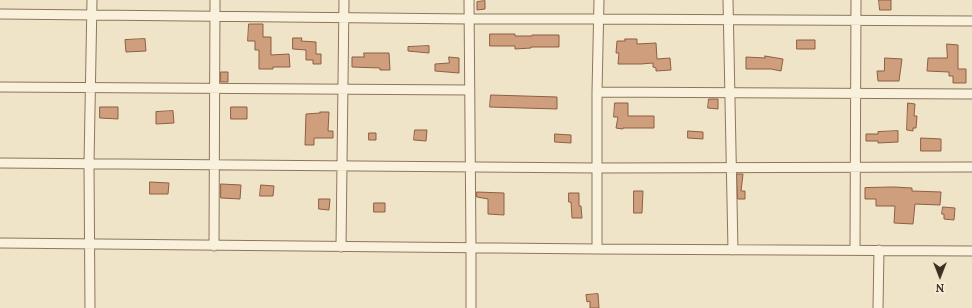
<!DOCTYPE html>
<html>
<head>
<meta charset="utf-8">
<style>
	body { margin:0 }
	#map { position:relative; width:972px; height:308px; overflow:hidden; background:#f0e4c8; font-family:Lora,serif }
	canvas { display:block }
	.north { position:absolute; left:920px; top:256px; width:40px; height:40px; -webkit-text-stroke:3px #f7eed8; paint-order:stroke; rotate:180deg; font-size:11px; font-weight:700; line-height:16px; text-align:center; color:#3d2e20 }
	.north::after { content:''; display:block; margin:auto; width:14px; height:18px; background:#3d2e20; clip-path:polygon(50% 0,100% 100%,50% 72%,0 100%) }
</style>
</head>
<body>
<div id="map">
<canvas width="972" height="308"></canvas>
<div class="north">N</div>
</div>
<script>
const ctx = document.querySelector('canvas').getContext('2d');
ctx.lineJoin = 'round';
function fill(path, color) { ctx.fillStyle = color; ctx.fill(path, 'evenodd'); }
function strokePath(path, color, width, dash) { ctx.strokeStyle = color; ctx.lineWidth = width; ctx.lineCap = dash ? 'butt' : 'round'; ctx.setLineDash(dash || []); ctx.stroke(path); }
const building = new Path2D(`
	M879,0h12v10h-11z
	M485,1v8l-8,1v-8z
	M249,24h14v13h8v18l18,-1 1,13h-17v2h-14v-19h-4v-9h-7z
	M490,34h25v2h17v-1h27v12h-28v1l-16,1v-3h-25z
	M293,38h9l-1,3 15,1v12h5v10h-8v-4h-7v-10l-13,-1z
	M145,39l1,12 -20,1 -1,-12z
	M625,39h12v5l19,-1 1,16 13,-1 1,12 -15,1v-3l-3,-1v-4l-12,1h-23l1,-11h-3l1,-12h8z
	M797,40h18v9h-18z
	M947,44l11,1v24h8v14h-13v-7h-4v-4l-22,-1 1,-13h19z
	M429,46v7l-21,-2v-4z
	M364,53h25l1,17h-10v-2l-28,-1v-10h12z
	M765,56l18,3 -2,12 -10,-2h-25v-12l19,1z
	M449,57l10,1v15l-24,-2v-7l14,-1z
	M885,58l17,1 -3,22h-21l-1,-10h7z
	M221,72h7v10h-7z
	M491,95l66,2v12l-67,-2z
	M709,99h9v10l-10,-1z
	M615,103h13v13h26v12h-31v1l-7,-1 2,-11h-4z
	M908,103l7,1 -1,12h3l-1,12h-3v3l-6,-1z
	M100,107h18v12l-18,-1z
	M231,107h16v12h-16z
	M173,111l1,12 -18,1v-12z
	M320,112h9l-1,19h5v7h-19v7h-9l1,-31 14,-1z
	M415,130h12l-1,11 -12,-1z
	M688,131l15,1v7l-15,-1z
	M898,131v11l-20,1v-2h-12v-7h12v-2z
	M369,133h7v7h-7z
	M555,134l16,1v8l-16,-1z
	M921,138l20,1v12h-20z
	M737,174h6l-2,17h4v8h-7z
	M150,182l19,1 -1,11h-18z
	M221,184l20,1 -1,14 -19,-1z
	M261,185l13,1 -1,10h-13z
	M894,187l18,1v3l29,1 -1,13 -25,-1 -2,20 -19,-1 1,-17h-19v-7h-11v-11z
	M634,191h9l-1,22h-8z
	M477,192l27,1v22l-16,-1v-15l-11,-2z
	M569,193h10v13h2l1,12h-10l-1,-16h-2z
	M319,199h11l-1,11 -10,-1z
	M374,203h11v9h-11z
	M943,207l12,1 -1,12 -10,-1v-5h-2z
	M598,294l1,14h-9v-7l-3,1 -1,-7z`);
fill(building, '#cf9f7d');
strokePath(building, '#8d5f41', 1);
const minor = new Path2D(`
	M469,0l2,248v60
	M728,0l5,250
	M0,14l470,5h129l373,2
	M0,87l470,3
	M597,92l2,-92
	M0,163l597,5 375,-1
	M0,243l597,6 375,2
	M214,246l1,-246
	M341,247l3,-247
	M597,249v-157l375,2
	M855,250l1,-250
	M90,308l-1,-144 3,-164
	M878,308l1,-58`);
strokePath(minor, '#8d765c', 11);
strokePath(minor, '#faf1dc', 9);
</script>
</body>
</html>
